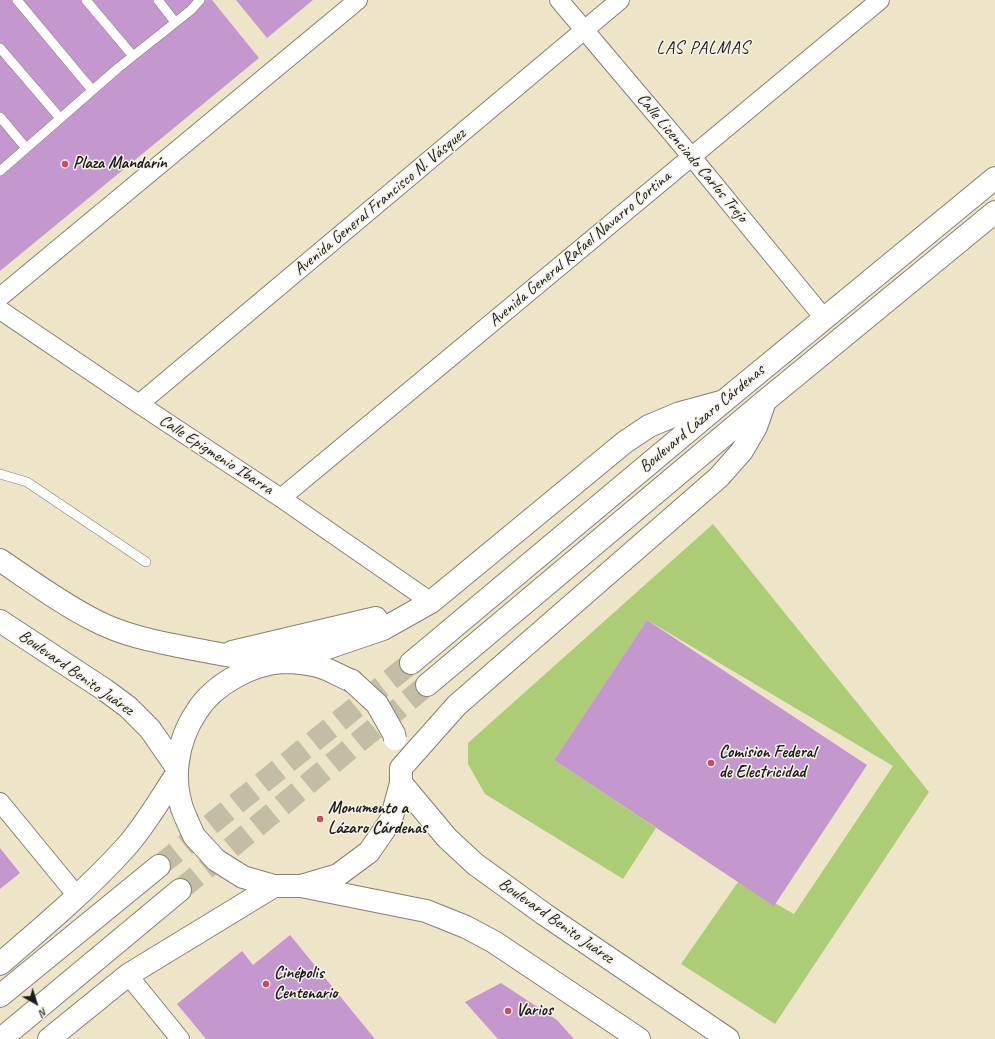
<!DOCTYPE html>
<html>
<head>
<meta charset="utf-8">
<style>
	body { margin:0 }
	#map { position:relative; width:995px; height:1039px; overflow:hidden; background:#eee5c8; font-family:Caveat,sans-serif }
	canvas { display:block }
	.north { position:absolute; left:16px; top:983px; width:40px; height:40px; -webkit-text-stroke:3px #f7f3e8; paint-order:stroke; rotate:141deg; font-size:11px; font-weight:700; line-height:16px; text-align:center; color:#1c1c1c }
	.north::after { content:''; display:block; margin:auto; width:14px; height:18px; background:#1c1c1c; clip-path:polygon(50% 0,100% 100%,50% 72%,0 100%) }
</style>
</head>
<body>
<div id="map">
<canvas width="995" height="1039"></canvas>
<div class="north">N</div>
</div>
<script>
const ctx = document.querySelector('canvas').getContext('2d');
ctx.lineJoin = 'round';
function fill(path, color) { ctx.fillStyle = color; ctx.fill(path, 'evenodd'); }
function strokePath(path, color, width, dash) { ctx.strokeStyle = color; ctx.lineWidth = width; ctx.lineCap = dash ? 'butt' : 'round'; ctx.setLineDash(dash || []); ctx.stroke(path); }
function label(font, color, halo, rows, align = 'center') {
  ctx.font = font + ' Caveat,sans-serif'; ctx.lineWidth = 3; ctx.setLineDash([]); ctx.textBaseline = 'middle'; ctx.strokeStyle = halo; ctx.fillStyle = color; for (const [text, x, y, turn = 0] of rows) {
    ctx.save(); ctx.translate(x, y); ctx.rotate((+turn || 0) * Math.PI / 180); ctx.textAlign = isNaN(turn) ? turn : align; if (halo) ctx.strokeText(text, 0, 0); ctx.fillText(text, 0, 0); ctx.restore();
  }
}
fill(new Path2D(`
	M713,524l216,268 -154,232 -94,-60 57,-82 56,32 99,-148 -246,-146 -93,140 102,68 -33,51 -138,-85 -17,-30v-21z`), '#accd75');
fill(new Path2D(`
	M0,0h212l47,58 -259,213z
	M236,0h77l-46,38z
	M647,620l220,145 -93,141 -220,-146z
	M0,848l20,25 -20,16z
	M290,935l85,104h-169l-29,-35 65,-53 11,14z
	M501,983l56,37 17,19h-76l-33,-37z`), '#c497cf');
strokePath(new Path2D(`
	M159,866l252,-203
	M180,890l247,-205`), '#c4bda6', 22, [22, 11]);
const lane = new Path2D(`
	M17,0l75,90
	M86,0l47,56
	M158,0l17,22
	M0,48l60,70
	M0,117l26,31
	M0,171l118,-103 73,-58 9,-10
	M0,474l27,8 119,80`);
const street = new Path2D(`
	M559,0l132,156 133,162
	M0,297l358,-297
	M0,310l139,94 142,94 150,104
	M139,404l481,-404
	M281,498l599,-498
	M0,802l78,95
	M128,975l52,64`);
const primary = new Path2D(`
	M0,560c31,21 62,44 96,61 27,14 57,20 87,26 30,6 60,11 91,16
	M0,621l105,69 23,17 22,22 27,39
	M232,652l144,-34
	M286,662l97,-33 48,-27 194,-160 24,-16 31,-13 44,-12 271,-223
	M401,768l56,-63 262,-228 23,-26 14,-24 9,-26 230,-189
	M401,783l46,55 28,26 69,50 184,125
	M186,818c-16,-34 -10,-76 11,-107 17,-27 56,-48 88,-49 9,0 27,2 36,5 11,4 21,10 31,14
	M235,872l8,5 31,9h27l37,-11 31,-23 22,-32 10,-37v-11
	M301,886l125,25 40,16 28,15 145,97
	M0,964c43,-37 87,-74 125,-116 20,-22 35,-49 51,-73
	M49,1039l79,-64 146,-89`);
const highway = new Path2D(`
	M411,663l313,-262
	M427,685l338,-284
	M0,996l159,-130
	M1,1039l179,-149`);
strokePath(lane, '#858072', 10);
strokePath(street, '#858072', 20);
strokePath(primary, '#858072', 24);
strokePath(highway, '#858072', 24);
strokePath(lane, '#fff', 9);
strokePath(street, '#fff', 18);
strokePath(primary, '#fff', 22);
strokePath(highway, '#fff', 22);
const primaryBridge = new Path2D(`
	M352,681l25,23 17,30 1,5
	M186,818l8,18 22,24 19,12`);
strokePath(primaryBridge, '#858072', 24, []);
strokePath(primaryBridge, '#fff', 22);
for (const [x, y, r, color] of [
	[65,164,4,"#d1495b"],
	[711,763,4,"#d1495b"],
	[320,819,4,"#d1495b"],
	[266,984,4,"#d1495b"],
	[508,1011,4,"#d1495b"]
]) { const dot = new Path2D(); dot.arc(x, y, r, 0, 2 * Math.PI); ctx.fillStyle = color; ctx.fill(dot); strokePath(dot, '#f7f3e8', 1.5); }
label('17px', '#1c1c1c', '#f7f3e8', [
	["Calle Licenciado Carlos Trejo",692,158,50],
	["Avenida General Francisco N. Vásquez",380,202,-40],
	["Avenida General Rafael Navarro Cortina",580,249,-40],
	["Boulevard Lázaro Cárdenas",702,419,-40],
	["Calle Epigmenio Ibarra",216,455,33],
	["Boulevard Benito Juárez",76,673,35],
	["Boulevard Benito Juárez",556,921,35]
]);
label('bold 17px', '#1c1c1c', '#f7f3e8', [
	["Plaza Mandarín",73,164],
	["Comision Federal",719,753],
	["de Electricidad",719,773],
	["Monumento a",328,809],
	["Lázaro Cárdenas",328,829],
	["Cinépolis",274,974],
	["Centenario",274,994],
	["Varios",516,1011]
], 'left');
ctx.letterSpacing = '1px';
label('18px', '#1c1c1c', '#f7f3e8', [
	["LAS PALMAS",703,48]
]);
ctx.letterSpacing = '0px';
</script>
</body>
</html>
